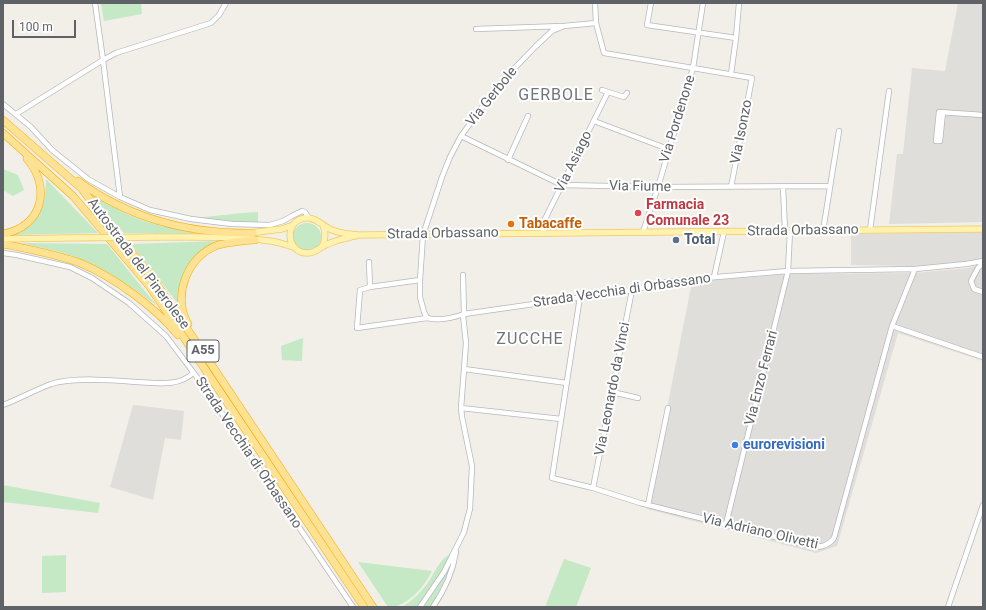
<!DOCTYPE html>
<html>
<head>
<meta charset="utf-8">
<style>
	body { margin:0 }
	#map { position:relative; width:986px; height:610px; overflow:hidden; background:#f1efe8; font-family:Roboto,sans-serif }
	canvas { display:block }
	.frame { position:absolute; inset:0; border:4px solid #5f6368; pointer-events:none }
	.scale { position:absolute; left:12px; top:20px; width:64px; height:18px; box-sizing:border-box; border:2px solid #5f6368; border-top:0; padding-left:5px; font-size:12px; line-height:14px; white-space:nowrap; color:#5f6368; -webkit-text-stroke:3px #fff; paint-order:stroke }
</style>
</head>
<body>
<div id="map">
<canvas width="986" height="610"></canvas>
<div class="frame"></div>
<div class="scale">100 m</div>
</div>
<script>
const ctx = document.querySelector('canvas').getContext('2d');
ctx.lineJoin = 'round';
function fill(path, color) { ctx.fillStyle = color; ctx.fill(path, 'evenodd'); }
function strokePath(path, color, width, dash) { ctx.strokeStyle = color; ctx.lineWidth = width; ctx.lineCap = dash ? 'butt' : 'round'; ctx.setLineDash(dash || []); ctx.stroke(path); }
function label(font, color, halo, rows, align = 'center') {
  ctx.font = font + ' Roboto,sans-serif'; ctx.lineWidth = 4; ctx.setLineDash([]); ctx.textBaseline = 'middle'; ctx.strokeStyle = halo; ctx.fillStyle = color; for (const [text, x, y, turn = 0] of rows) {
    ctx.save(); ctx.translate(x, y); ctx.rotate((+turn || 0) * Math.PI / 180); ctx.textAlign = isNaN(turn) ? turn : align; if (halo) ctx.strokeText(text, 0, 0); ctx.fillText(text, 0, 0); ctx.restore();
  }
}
fill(new Path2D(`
	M958,3h25v219l-94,2 8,-70h6l9,-86 33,3z
	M983,232v28l-15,2 -53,4 -64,-1v-31z
	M983,264v97l-85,-28 -61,213 -21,7 -169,-44 45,-227 97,-8 125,-1 54,-5z
	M133,405l51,6 -3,29 -16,-2 -12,62 -43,-13z`), '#e0deda');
fill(new Path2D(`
	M101,3h40l1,11 -38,7z
	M3,169l15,6 6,15 -11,6 -10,-6z
	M46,179l52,54 -84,2c27,-16 31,-25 32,-56z
	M91,195c19,11 39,22 60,28 16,5 32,8 49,11l-76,-1 -33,-37z
	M258,212v10l-28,1 -35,-5c21,-2 42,-5 63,-6z
	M293 237a14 14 0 1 1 28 0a14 14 0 1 1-28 0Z
	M222,241l-29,18 -14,46 -48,-61z
	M19,243l88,1 50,62c-26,-20 -51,-37 -82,-49 -18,-7 -37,-10 -56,-14z
	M303,338l-1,23 -20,-1 -1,-14z
	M3,485l97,18 -2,10 -95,-11z
	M450,554c-4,15 -24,42 -34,53h-14c10,-6 18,-14 25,-23 7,-10 12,-24 23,-30z
	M66,555v37l-24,1v-37z
	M564,559l27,9 -15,39h-31z
	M358,562l74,9c-9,17 -24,36 -44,36z
	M449,568l1,1 -19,38h-7z`), '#c5e8c5');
const minor = new Path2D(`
	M95,3l8,57 17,137
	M595,3l1,20 8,30 148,25 -21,109
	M651,3l-4,22 89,13
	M476,29l86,-3
	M731,74l5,-36 3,-35
	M608,92l16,5 3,-4
	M3,104l28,23 21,23 36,29 32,18 30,13 41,9 41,5 38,1 13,-4 9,-5 10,-5 3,1 3,5
	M943,112l-3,29h-4l3,-29 44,3
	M16,114l87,-54 13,-7 95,-30 8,-8 7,-12
	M594,121l74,28
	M461,136l101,49 96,2 172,-1
	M508,160l20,-44
	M783,187l2,44
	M870,230l19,-139
	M823,231l16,-100
	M643,232l15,-45 35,-119 10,-65
	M543,233l1,-12 64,-129 -6,-2
	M3,253l14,2 53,12 22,11 37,25 37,33 36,48 151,223
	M369,262l1,25
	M983,263l-5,5 -7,13 3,8 9,3
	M463,275l1,39
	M714,277l10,-45
	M420,280l-50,7 -10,3 -3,38 70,-10c12,3 26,0 37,-4l168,-24 35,-8 26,-3 95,-8 127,-2 51,-5 17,-3
	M580,297l-28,181 41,10 47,15 168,42c11,3 19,2 26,-7l58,-212 23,-57
	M427,318l-3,-6 -4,-15v-17l3,-45 19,-58 8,-20 11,-21 19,-26 25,-32 31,-32 16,-15 12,-5 32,-3
	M892,326l91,31
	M464,369l103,14
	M612,392l26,6
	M3,405c16,-6 32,-15 48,-21 23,-7 62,-4 86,-2 19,1 42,5 56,-9
	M461,408l100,11
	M593,488l39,-198
	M648,505l20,-97
	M726,524l62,-253 2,-40
	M420,607l24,-35 20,-40 3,-12 3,-11 2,-43 -10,-49 -1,-9 5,-65 -3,-28
	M433,607c11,-16 20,-36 23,-55
	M948,607l35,-102`);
const major = new Path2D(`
	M250,233l32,-4 11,-4
	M359,235c-6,2 -14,3 -20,5 -6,2 -13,4 -17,7 -5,3 -8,6 -14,6 -22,1 -25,-33 -2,-35 11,-1 17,9 26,12 9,4 19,4 27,5l624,-6
	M159,237c37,0 74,-1 111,4 9,1 16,4 24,6
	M3,239l60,-1
	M322,247c4,-8 4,-14 1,-22`);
const highway = new Path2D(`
	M3,120l78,68 75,95 55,81 162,243
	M3,133l70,63 77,91 214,320
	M78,181c52,38 112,53 175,52
	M3,234c39,-7 49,-46 24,-75
	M3,244c25,5 53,10 77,19 34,14 75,44 98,72
	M188,324c-16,-28 -1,-68 30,-79 12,-3 25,-4 37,-5`);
strokePath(minor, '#b5b8bc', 6);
strokePath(major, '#f2c960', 7);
strokePath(highway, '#f9ab00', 8);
strokePath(minor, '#fff', 4.5);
strokePath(major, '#fff2af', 5.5);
strokePath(highway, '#fde293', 7);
const majorBridge = new Path2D(`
	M63,238l96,-1`);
strokePath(majorBridge, '#f2c960', 7, []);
strokePath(majorBridge, '#fff2af', 5.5);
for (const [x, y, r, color] of [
	[638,213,4,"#e0444e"],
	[511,224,4,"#e8710a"],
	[676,240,4,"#5c6f8a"],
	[735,445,4,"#3f7fe0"]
]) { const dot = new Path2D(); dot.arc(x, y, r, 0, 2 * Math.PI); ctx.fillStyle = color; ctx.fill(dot); strokePath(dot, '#fff', 1.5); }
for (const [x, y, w] of [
	[203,351,32]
]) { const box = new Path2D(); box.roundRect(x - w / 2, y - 11, w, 22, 3); ctx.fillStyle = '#fff'; ctx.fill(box); strokePath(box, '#5f6368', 1); }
label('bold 13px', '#5f6368', null, [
	["A55",203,351]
]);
label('14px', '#5f6368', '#fff', [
	["Via Gerbole",492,97,-51],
	["Via Pordenone",678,119,-73],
	["Via Isonzo",742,132,-79],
	["Via Asiago",574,162,-64],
	["Via Fiume",640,187,1],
	["Strada Orbassano",803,231,-1],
	["Strada Orbassano",443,234,-1],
	["Autostrada del Pinerolese",138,264,53],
	["Strada Vecchia di Orbassano",622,291,-8],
	["Via Enzo Ferrari",762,378,-76],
	["Via Leonardo da Vinci",613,389,-79],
	["Strada Vecchia di Orbassano",248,453,56],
	["Via Adriano Olivetti",760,532,13]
]);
label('bold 14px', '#be3a42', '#fff', [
	["Farmacia",646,205],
	["Comunale 23",646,221]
], 'left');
label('bold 14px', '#c56008', '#fff', [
	["Tabacaffe",519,224]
], 'left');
label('bold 14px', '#4e5e75', '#fff', [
	["Total",684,240]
], 'left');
label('bold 14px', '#366cbe', '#fff', [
	["eurorevisioni",743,445]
], 'left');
ctx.letterSpacing = '1px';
label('16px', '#70757a', '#fff', [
	["GERBOLE",556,96],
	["ZUCCHE",530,340]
]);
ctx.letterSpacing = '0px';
</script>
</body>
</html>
